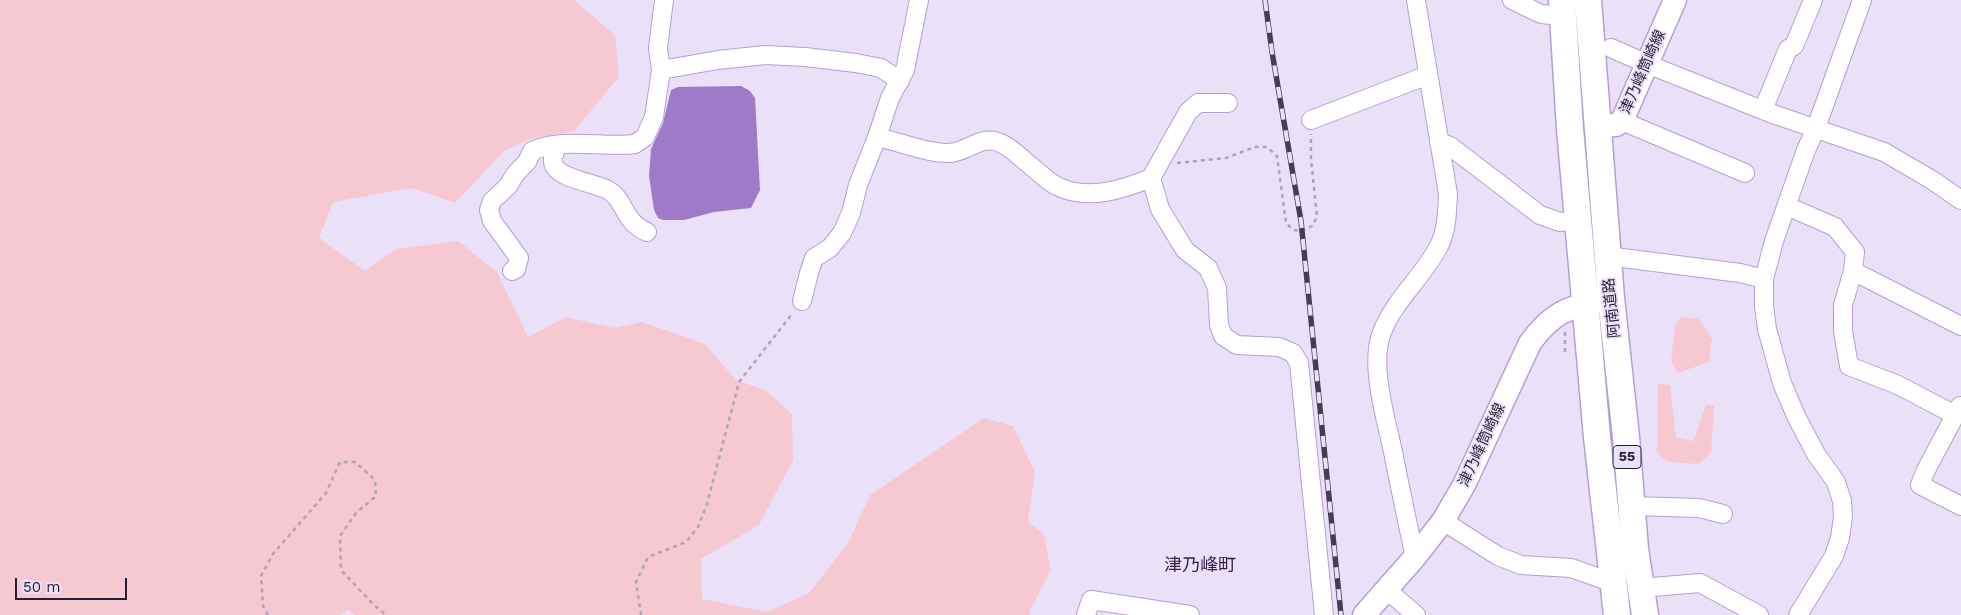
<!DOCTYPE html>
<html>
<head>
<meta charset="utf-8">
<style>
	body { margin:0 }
	#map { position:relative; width:1961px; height:615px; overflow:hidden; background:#eae1f9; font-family:"Work Sans",sans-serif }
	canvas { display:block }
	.scale { position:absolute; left:15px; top:578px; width:112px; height:22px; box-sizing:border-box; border:2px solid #281e34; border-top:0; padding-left:6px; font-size:15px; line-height:18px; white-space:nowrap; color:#281e34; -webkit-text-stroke:4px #eae1f9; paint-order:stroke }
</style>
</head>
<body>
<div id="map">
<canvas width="1961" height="615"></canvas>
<div class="scale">50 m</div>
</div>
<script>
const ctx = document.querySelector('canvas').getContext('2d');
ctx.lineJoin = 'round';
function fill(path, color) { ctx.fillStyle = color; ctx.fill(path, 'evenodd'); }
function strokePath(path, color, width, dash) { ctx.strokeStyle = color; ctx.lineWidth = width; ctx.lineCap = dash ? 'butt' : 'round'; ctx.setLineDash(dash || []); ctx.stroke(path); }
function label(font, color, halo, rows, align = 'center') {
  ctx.font = font + ' "Work Sans","Noto Sans JP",sans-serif'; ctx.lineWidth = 4; ctx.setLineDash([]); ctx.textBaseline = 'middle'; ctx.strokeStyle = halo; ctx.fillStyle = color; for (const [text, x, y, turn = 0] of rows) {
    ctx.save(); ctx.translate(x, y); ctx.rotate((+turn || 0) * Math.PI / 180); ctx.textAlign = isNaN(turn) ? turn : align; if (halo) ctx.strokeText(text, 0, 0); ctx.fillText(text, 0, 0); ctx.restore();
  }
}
fill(new Path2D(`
	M0,0h574l41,35 4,42 -45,54 -44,8 -26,12 -49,52 -43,-15 -79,14 -14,36 46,33 31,-22 62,-8 39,31 31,65 38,-20 47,11 29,-6 63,22 31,36 29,10 27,24 1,46 -34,65 -58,34 1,40 65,13 42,-19 39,-50 22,-48 114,-77 29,8 22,46 -7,49 16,14 7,35 -22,42 1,3h-675l-7,-5 -8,5h-340z
	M1682,317l17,2 13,20 -3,23 -31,11 -7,-12 4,-36z
	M1658,384l12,1 6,53 18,3 12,-37 8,2 -3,47 -12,11 -32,-2 -10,-10z`), '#f5c8d2');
fill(new Path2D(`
	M741,86l9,5 5,7 5,92 -9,18 -37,4 -30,8h-21l-5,-2 -4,-8 -5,-34 2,-27 12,-26 8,-33 7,-3z`), '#9e7ac9');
const minor = new Path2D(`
	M664,0l-6,48 3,22 57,-10 47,-5 40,2 51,6 25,5 19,13
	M1512,0l29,14 21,2
	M1611,48l36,16 123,49 114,39 48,28 29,20
	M1763,110l25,-61 6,-3 19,-46
	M1311,120l117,-45
	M1622,121l123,52
	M877,137c20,4 60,20 78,15 15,-3 27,-16 43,-10 12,4 24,17 34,25 8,6 17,16 27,20 29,14 65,2 92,-9l9,31 25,41 23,18 9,20 2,37 4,11 14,9 42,2 14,6 6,10 25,252
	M1439,142l11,4 90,69 20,7 19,-1
	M558,145c-3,6 -8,15 -3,22 7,12 40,16 53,23 18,10 14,31 39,42
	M1151,178l37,-66 10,-9h30
	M1787,206l48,21 20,25 -2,19
	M1607,256l133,17 24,6
	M512,271l4,-2 3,-11 -27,-37 -3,-11 3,-9 16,-15 8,-13 11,-11 5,-11c31,-14 70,-3 103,-7l10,-7 9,-20 7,-47
	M802,301l7,-28 5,-15 16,-10 12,-15 9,-20 7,-28 19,-48 13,-39 15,-28 14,-70
	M1960,406l-35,66 -5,13 41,21
	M1955,415l-57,-30 -49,-19 -6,-35v-26l10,-34 108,55
	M1631,506l68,2 24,6
	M1443,521l55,35 23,9 50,3 43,15
	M1415,557c-8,-35 -15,-70 -22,-105 -7,-34 -24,-87 -11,-120 13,-33 41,-55 57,-86 8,-16 8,-34 9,-52l-32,-194
	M1641,588l59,-5 59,32
	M1387,590l29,25
	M1086,615l5,-15 99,15
	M1798,615l36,-59 6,-18 3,-21 -1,-16 -6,-19 -20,-28 -20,-38 -14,-33 -15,-54 -3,-23v-27l10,-38 32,-91 10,-22 46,-128`);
const major = new Path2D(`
	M1597,126l19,-1 6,-4 53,-121
	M1364,615l51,-58 28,-36 21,-36 66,-142c21,-29 37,-36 72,-43`);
const highway = new Path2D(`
	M1562,0l8,129 27,308 20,178
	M1588,0l23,298 15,139 9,112 10,66`);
strokePath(minor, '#b69dd7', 20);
strokePath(major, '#b69dd7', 25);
strokePath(highway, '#b69dd7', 29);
strokePath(new Path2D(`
	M1177,163l49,-5 29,-11h12l10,9 9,67 7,7 9,1 10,-5 5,-9 -6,-58v-25
	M1565,332v20
	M268,615l-5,-9 -2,-30 12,-22 53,-61 14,-31h15l20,18 1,16 -20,17 -16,23 1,34 33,35 12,10
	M641,615l-5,-33 12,-25 38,-15 12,-15 9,-23 32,-122 53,-68`), '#ada4bb', 2.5, [4, 4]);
strokePath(minor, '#fff', 18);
strokePath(major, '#fff', 22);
strokePath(highway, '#fff', 26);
const rail = new Path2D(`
	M1265,0l7,52 29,169 40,394`);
strokePath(rail, '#473d53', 5.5);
strokePath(rail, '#eae1f9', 4, [11]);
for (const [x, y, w] of [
	[1627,457,28]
]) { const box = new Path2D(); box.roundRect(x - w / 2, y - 11.5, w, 23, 4); ctx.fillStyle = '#eae1f9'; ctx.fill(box); strokePath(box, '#281e34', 1); }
label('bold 14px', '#281e34', null, [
	["55",1627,457]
]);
label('15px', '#281e34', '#eae1f9', [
	["津乃峰筒崎線",1643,72,-66],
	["阿南道路",1612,308,-96],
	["津乃峰筒崎線",1482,445,-65]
]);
label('18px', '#341c4c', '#eae1f9', [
	["津乃峰町",1200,566]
]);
</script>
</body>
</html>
